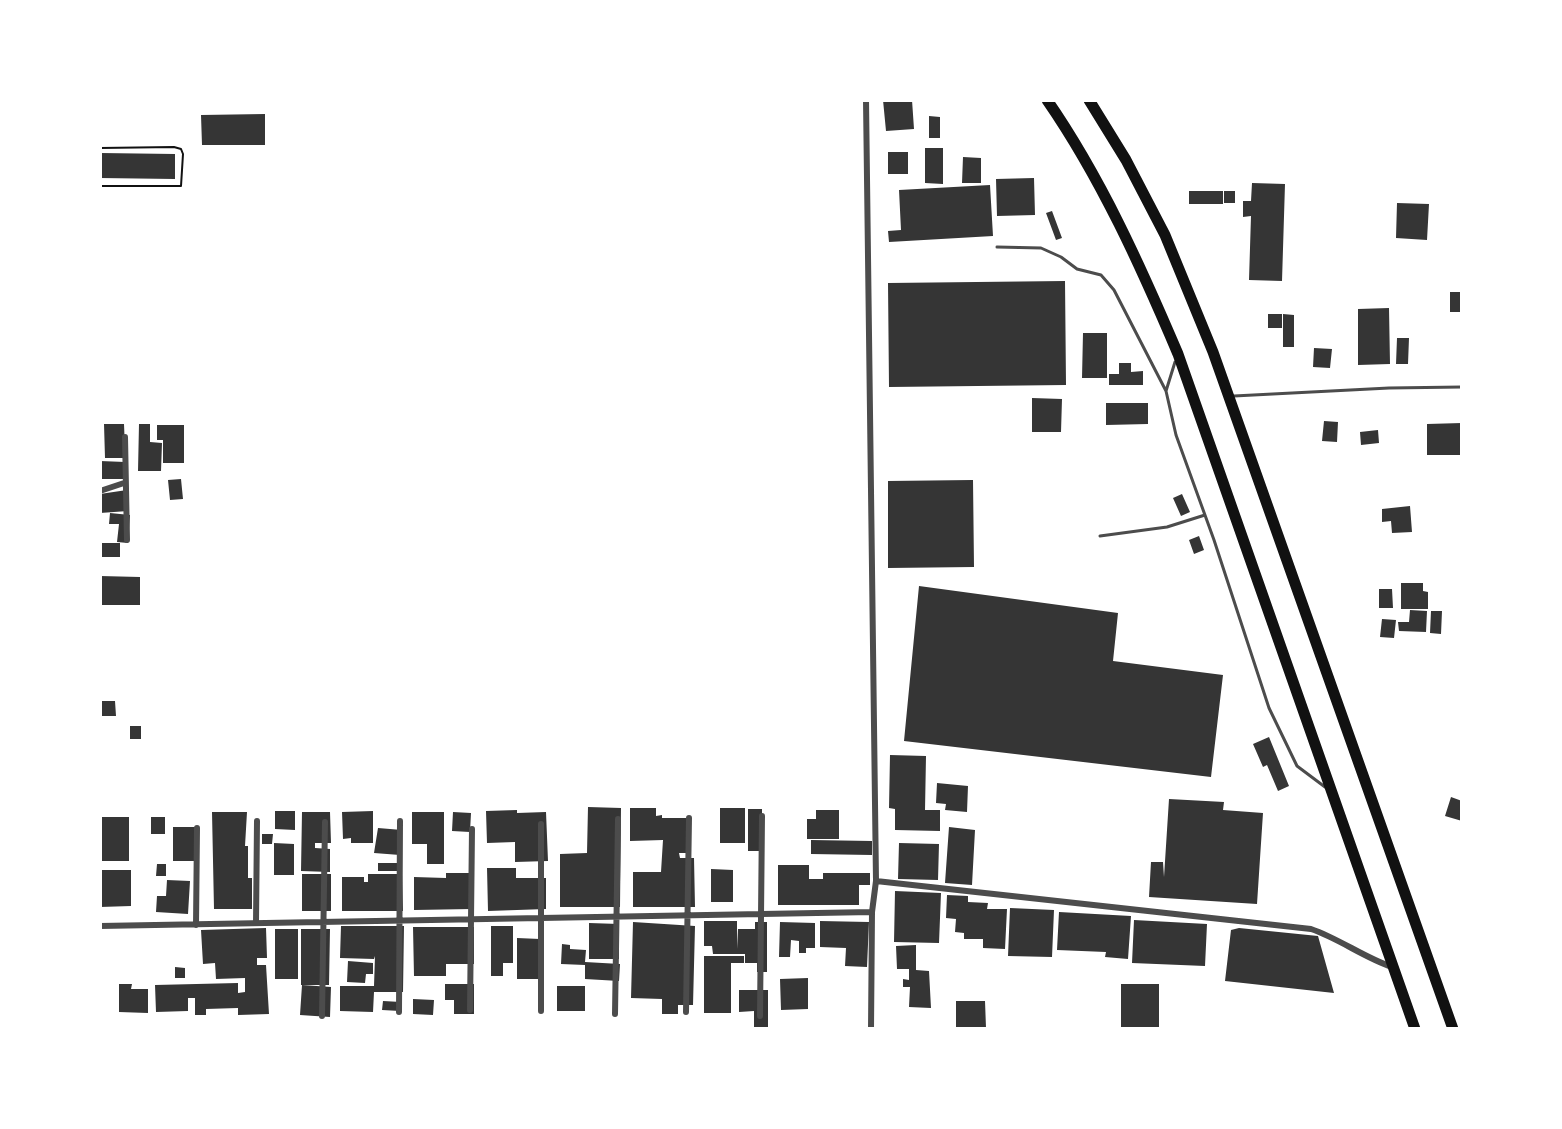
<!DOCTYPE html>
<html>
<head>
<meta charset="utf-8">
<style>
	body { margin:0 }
	#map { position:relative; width:1562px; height:1129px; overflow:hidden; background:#fff; font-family:Montserrat,sans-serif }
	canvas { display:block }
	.frame { position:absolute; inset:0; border:102px solid #fff; pointer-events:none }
</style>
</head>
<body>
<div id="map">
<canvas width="1562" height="1129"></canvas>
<div class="frame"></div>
</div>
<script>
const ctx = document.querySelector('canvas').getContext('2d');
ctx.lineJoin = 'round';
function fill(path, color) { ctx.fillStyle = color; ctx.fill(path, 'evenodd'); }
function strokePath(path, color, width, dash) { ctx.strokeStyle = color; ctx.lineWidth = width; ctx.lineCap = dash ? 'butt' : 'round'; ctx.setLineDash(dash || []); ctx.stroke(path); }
fill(new Path2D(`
	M883,100h29l2,29 -28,2z
	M265,114v31h-63l-1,-30z
	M929,116l11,1v21h-11z
	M925,148h18v36l-18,-1z
	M888,152h20v22h-20z
	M100,153l75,1v25l-75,-1z
	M963,157l18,1v25h-19z
	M1034,178l1,37 -38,1 -1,-37z
	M1252,183l33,1 -3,97 -33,-1 2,-64 -8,1v-16h8z
	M990,185l3,51 -104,6 -1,-11 13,-1 -2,-40z
	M1189,191h34v13h-34z
	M1224,191h11v12h-11z
	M1397,203l32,1 -2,36 -31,-2z
	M1052,211l10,27 -6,2 -10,-27z
	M1065,281l1,104 -177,2 -1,-104z
	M1450,292h12v20h-12z
	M1389,308l1,56 -32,1v-56z
	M1268,314h14v14h-14z
	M1283,314l11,1v32h-11z
	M1083,333h24v45h-25z
	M1397,338h12l-1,26h-12z
	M1314,348l18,1 -2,19 -17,-1z
	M1119,363h12v9l12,-1v14h-34v-11h10z
	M1032,398l30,1 -1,33h-29z
	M1106,403h42v21l-42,1z
	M1324,421l14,1 -1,20 -15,-1z
	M1462,423v32h-35v-31z
	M104,424h20l1,25 3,9h-23z
	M139,424h11v18l12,1 -1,28h-23z
	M157,425h27v38h-21v-23h-6z
	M1378,430l1,13 -18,2 -1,-13z
	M100,461l25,1 -1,17h-24z
	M181,479l2,20 -13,1 -2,-20z
	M973,480l1,87 -86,1v-87z
	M127,490l1,21 -28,2v-19z
	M1182,494l8,18 -9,4 -8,-18z
	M1410,506l2,26 -20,1 -1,-12 -9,1v-13z
	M110,513l20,2 -2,28 -11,-1 2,-18h-10z
	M1199,536l5,14 -10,4 -5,-14z
	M100,543h20v14h-20z
	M100,576l40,1v28h-40z
	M1401,583h22v8l5,1v17h-27z
	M919,586l199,27 -5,48 110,14 -12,102 -307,-36z
	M1379,589h13l1,19h-14z
	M1410,610l17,1 -1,21 -27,-1 -1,-9h11z
	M1431,611h11l-1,23 -11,-1z
	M1382,619l14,1 -2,18 -14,-1z
	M100,701h15l1,15h-16z
	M130,726h11v13h-11z
	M1269,737l20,49 -11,5 -11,-26 -4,2 -10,-23z
	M890,755l36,1 -1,54h15v21l-45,-1v-21l-6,-1z
	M937,783l31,3 -1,26 -22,-2 1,-6 -10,-1z
	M1451,797l11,4v20l-17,-5z
	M1169,799l55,3 -1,8 40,3 -6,91 -108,-7 2,-35h12l1,15z
	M588,807l33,1 -1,99h-60v-53l27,-1z
	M630,808h26v8l6,-1v3h28v35h-11l1,5h14l1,49h-62v-35h28l2,-32 -33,1z
	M720,808h25v35h-25z
	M748,809h14v42h-14z
	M517,810v3l29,-1 2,49 -33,1v-20l-28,1 -1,-32z
	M816,810h23v29h-32v-20h9z
	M275,811h20v19l-20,-1z
	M373,811v32h-22v-5l-8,1 -1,-27z
	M212,812h35l-2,34h3v32h4v31h-38z
	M302,812h28l1,31h-16v5l15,1v23l-29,-1z
	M412,812h32v52h-17v-20h-15z
	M453,812l18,1 -1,19 -18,-1z
	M100,817h29v44h-29z
	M151,817h14v17h-14z
	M173,827h26v34h-26z
	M949,827l26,3 -3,55 -27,-2z
	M378,828l24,2 -2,25 -26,-2z
	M262,834h11l-1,10h-10z
	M811,840l61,1v14l-61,-1z
	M274,843l20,1v31h-20z
	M899,843l40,1 -1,36 -40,-1z
	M378,863h23v8h-23z
	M157,864h9v12h-10z
	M778,865h31v14h14v-6h47v12h-11v20h-81z
	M487,868h29v10h30v31l-58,2z
	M711,869l22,1v32h-22z
	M100,870h31v36l-31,1z
	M446,873h26v36l-58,1v-33l32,1z
	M302,874h29v37h-29z
	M368,874h34l1,37h-61v-34h22v5h4z
	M167,880l23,1 -2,33 -32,-2 1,-16h9z
	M895,891l46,2 -2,50 -45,-1z
	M947,895l21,1v6l20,1 -1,6h20l-2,40 -22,-1v-9h-19v-6l-9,-1 1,-13 -10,-1z
	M1010,908l44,2 -2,47 -44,-1z
	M1059,912l72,4 -3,43 -23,-2 1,-5 -49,-2z
	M1134,920l73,4 -2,42 -73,-3z
	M704,921h33v28l1,-20h17v-7h12v50h-10v-9h-12v-9h-32l-1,-8h-8z
	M820,921l49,1 -2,45 -22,-1 1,-18 -26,-1z
	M633,922l62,4 -2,79h-15v9h-16v-15l-31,-1z
	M780,922l35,1v25h-9v5h-7v-12l-8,-1 -1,17h-11z
	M589,923l30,1v35h-30z
	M341,926h63l-1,66h-29l-1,20 -33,-1v-25h34l1,-30 -1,3 -34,-1z
	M491,926h22v37h-10v13h-12z
	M413,927h61v37h-28v12h-32z
	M266,928l1,30h-10v7h9l3,49 -31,1v-7l-32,1v6h-11v-17h-7v13l-32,1 -1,-27 83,-2v10l7,-1v-14l-29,1 -1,-16 -12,1 -2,-34z
	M1239,928l79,8 16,57 -109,-12 6,-51z
	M275,929h23v50h-23z
	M301,929h29l-1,56h-28z
	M517,938l23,1 -1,40h-22z
	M562,944l8,1v4l16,1 -1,12 35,2 -1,17 -34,-2v-14l-24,-1z
	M916,945v25l13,1 2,37 -22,-1 1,-20h-7v-8l6,1v-11h-12l-1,-23z
	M704,956h40v7h-13v50h-27z
	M348,961l25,2v11h-7l-1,9 -18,-1z
	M175,967l10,1v10h-10z
	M808,978v31l-27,1 -1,-31z
	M119,984h13l-1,5h17v24l-29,-1z
	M445,984h29v30h-20v-14h-9z
	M1121,984h38v45h-38z
	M302,985l29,2 -1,30 -30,-2z
	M557,986h28v25h-28z
	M739,990h29v39h-14v-18l-15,1z
	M413,999l21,1 -1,15 -20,-1z
	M383,1001l18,1 -1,9 -18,-1z
	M956,1001h29l1,27h-30z`), '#353535');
strokePath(new Path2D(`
	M100,148l74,-1 7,2 2,5 -2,32h-81`), '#111', 2);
strokePath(new Path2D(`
	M997,247l44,1 20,9 16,12 24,6 13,15 52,101
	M1175,362l-9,29 10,44 38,105 55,168 28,58 28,21
	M1234,396l155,-8 73,-1
	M1100,536l67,-9 38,-12`), '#4c4c4c', 3);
strokePath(new Path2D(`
	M866,100l10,781 -4,31 -1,117
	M125,437l2,103
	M100,491l24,-8
	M876,881l435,48c29,10 52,28 81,38
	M256,923l1,-102
	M196,925l1,-97
	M100,926l772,-14
	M470,1010l2,-181
	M541,1011v-187
	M399,1012l1,-191
	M686,1012l3,-194
	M615,1014l3,-195
	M322,1016l3,-194
	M760,1016l2,-200`), '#4c4c4c', 6);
strokePath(new Path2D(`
	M1047,100c54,78 94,167 131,254l237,675
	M1089,100l37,60 39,75 48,117 240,677`), '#111', 11);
</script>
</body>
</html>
